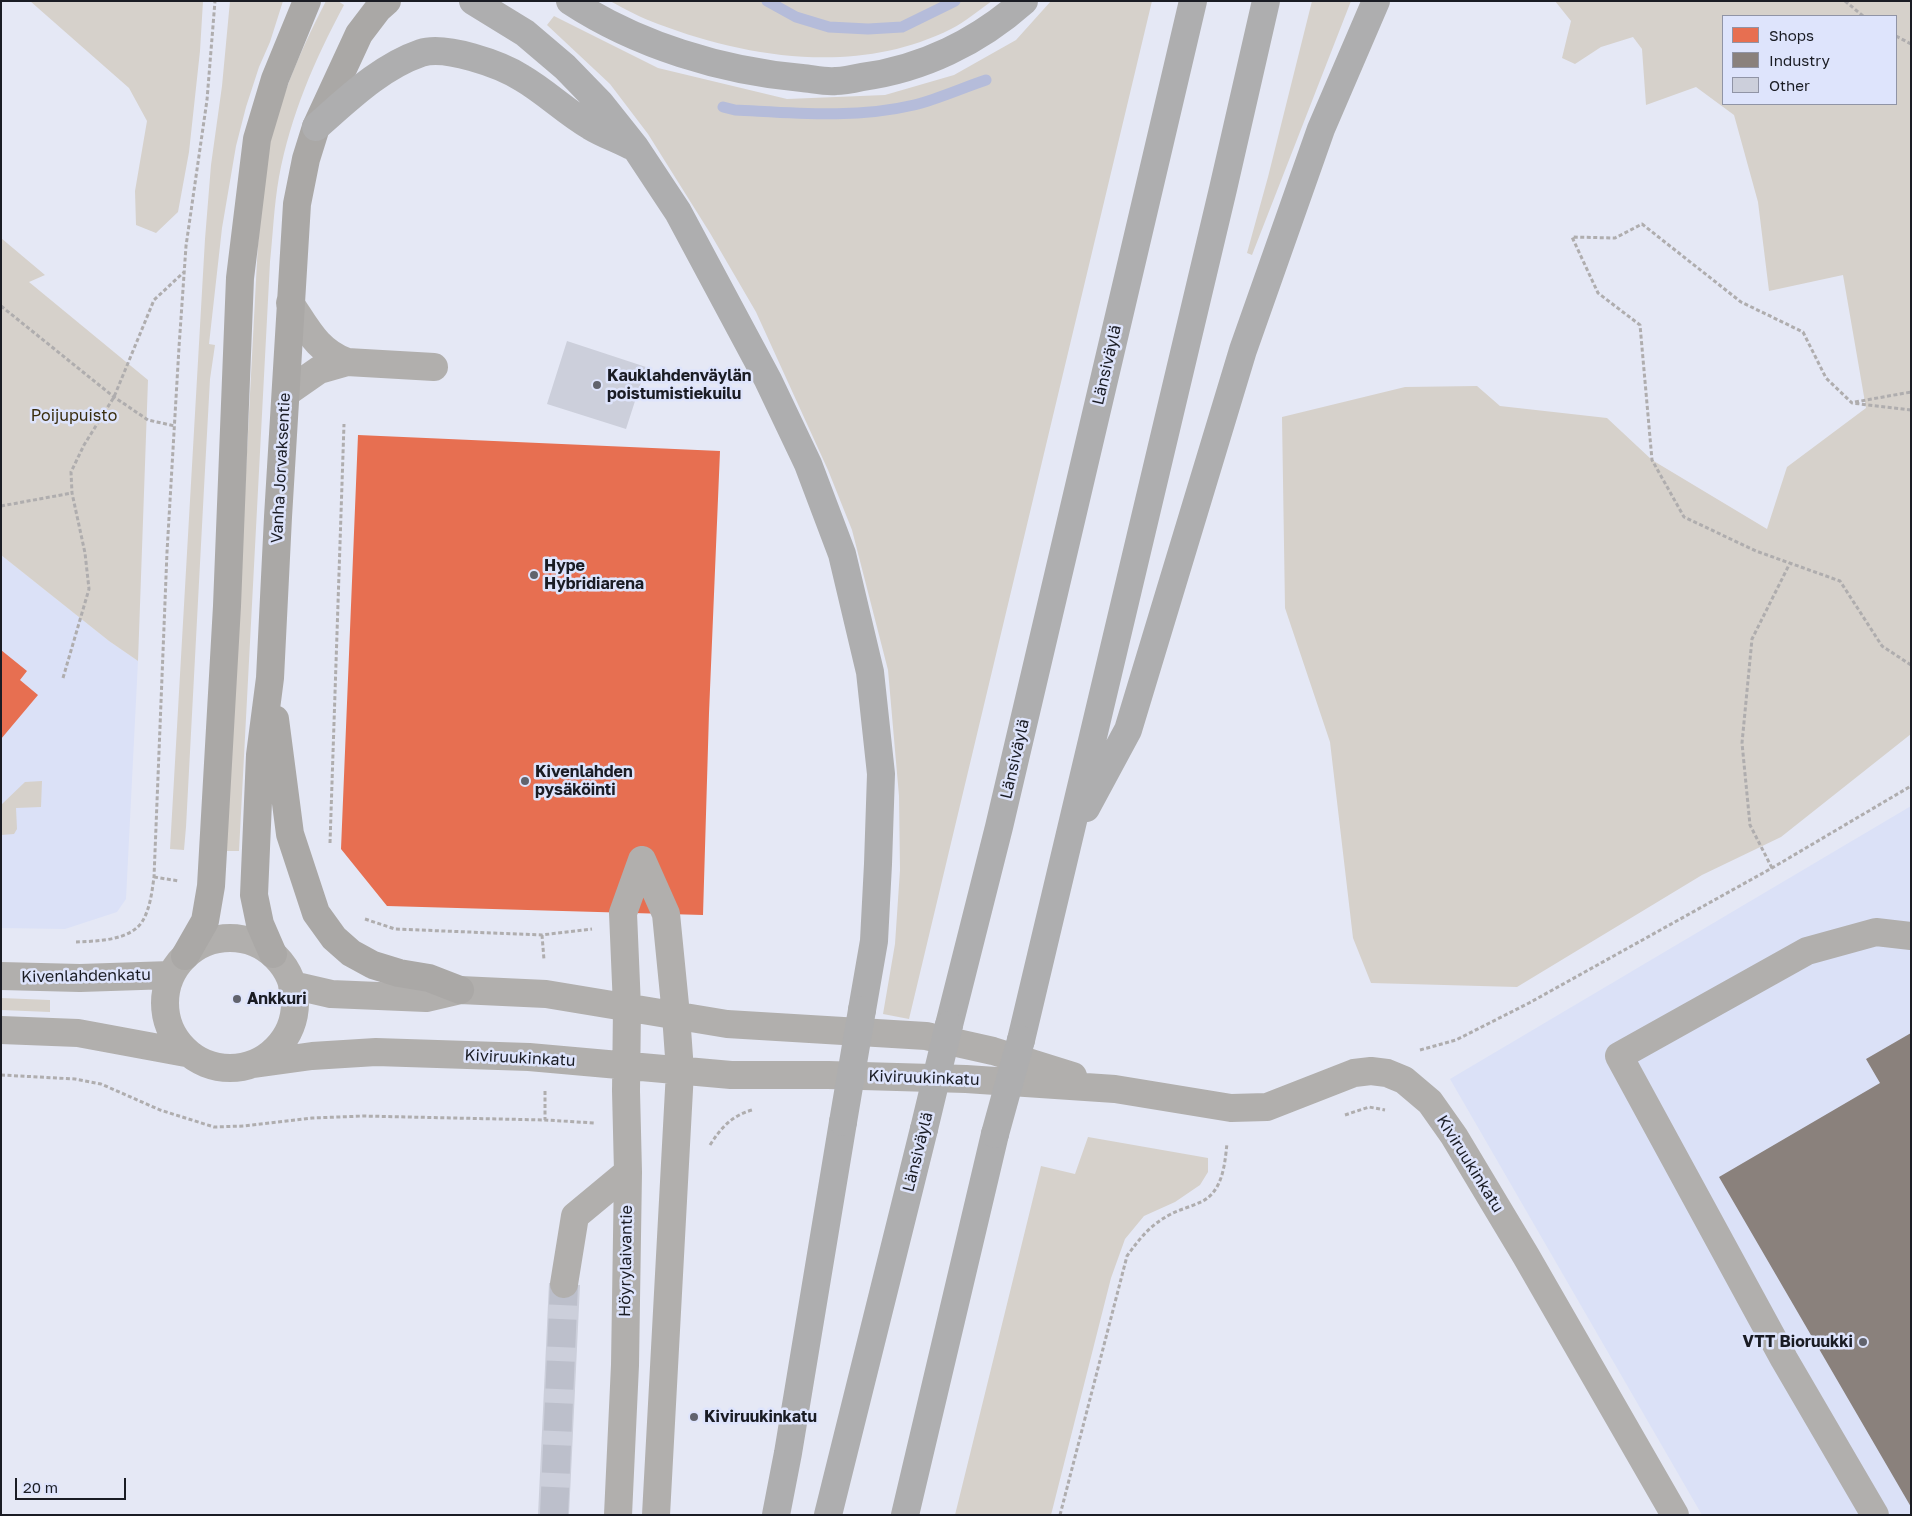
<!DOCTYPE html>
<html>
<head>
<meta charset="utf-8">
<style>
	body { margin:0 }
	#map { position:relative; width:1912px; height:1516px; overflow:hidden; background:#e5e8f5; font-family:"Golos Text",sans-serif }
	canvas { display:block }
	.frame { position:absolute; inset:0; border:2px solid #1a1c24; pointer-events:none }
	.legend { position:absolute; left:1722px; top:15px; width:175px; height:90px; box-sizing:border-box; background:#dee4fc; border:1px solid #9094a6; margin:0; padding:6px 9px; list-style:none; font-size:15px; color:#1a1c24 }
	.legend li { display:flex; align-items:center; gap:10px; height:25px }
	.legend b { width:25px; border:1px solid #9094a6 }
	.scale { position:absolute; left:15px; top:1478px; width:111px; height:22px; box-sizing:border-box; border:2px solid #1a1c24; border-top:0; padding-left:6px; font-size:15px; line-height:18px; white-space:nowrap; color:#1a1c24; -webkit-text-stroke:4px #dee4fc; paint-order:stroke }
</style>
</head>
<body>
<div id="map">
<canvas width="1912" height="1516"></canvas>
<div class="frame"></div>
<ul class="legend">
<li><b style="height:14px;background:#e76f51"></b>Shops</li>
<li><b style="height:14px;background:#8a817c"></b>Industry</li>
<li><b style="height:14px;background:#cccfdb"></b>Other</li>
</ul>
<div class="scale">20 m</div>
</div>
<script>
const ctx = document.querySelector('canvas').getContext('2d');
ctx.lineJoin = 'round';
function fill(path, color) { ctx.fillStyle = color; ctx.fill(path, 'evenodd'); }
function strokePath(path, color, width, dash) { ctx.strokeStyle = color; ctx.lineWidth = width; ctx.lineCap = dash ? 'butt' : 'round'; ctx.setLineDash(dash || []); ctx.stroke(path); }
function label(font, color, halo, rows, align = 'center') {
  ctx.font = font + ' "Golos Text",sans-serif'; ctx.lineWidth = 5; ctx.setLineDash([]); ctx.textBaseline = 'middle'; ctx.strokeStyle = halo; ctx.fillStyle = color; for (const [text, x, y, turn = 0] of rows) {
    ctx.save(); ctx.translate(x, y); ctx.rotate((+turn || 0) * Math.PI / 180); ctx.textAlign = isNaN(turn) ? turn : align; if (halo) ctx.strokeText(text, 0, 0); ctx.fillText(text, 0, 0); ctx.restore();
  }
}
fill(new Path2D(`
	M1,555l108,86 29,20 -12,238 -9,13 -52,17 -64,-1z
	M1911,806v709h-209l-252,-436z`), '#dbe1f7');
fill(new Path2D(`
	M30,1h173l-3,50 -11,101 -11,60 -22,21 -20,-8 -1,-34 12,-70 -18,-33z
	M230,1h53l-13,41 -11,25 -13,40 -10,39 -14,82 -13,116 6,1 -5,34 -6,109 -18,339 -2,23 -14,-1 35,-610 6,-74 11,-79z
	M326,1h12l6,4c-30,56 -53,109 -65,172 -5,28 -6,57 -9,85l-31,589h-13l31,-590c2,-29 3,-58 7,-88 9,-60 34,-118 62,-172z
	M610,1h382c-13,9 -27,21 -41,28 -92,46 -200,30 -293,-5 -17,-6 -33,-15 -48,-23z
	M1051,1h101l-243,1018 -26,-5 12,-70 5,-74 -1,-74 -11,-126 -36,-140 -24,-60 -72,-158 -46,-79 -62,-99 -38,-50 -63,-59 7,-9 104,52 129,31 98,-4 69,-20 62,-35z
	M1312,1h39l-99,254 -5,-2 21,-76z
	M1555,1h356v733l-130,103 -79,38 -185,112 -146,-4 -18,-45 -23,-196 -45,-134 -3,-191 123,-30 72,-1 23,20 107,12 45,42 115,69 20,-62 79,-59 -23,-133 -74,16 -11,-89 -24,-87 -38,-28 -50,18 -4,-56 -9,-12 -32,10 -26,17 -13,-6 9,-37zM1723,16h173v88h-173z
	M1,238l44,37 -16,7 119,98 -10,281 -29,-20 -108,-86z
	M42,781l-1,26 -25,1 1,21 -3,5 -13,1v-30l24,-23z
	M1,998l49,2v12l-49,-2z
	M1088,1137l120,21v14l-8,13 -25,17 -31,14 -19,23 -14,39 -60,237h-96l86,-349 34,8z`), '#d6d1cb');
fill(new Path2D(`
	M358,435l362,16 -11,262 -6,202 -316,-9 -46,-57z
	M1,650l26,21 -7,9 18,15 -37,44z`), '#e76f51');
fill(new Path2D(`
	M1911,1033v474l-192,-330 161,-94 -14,-24z`), '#8a817c');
strokePath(new Path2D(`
	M767,1l29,16 33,10 39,2 34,-2 53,-26
	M723,107l12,3c60,3 120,9 179,-5 24,-6 48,-17 72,-25`), '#b5bcda', 11);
fill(new Path2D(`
	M567,341l79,26 -20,62 -79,-25z
	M549,1283l31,2 -11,230h-31z`), '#cccfdb');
strokePath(new Path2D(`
	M554,1515l10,-231`), '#bcbfcb', 28, [28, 14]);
strokePath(new Path2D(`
	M1845,1l18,15
	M1896,36l15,8
	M1,306l113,91 34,23 27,6
	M1855,402l56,-10
	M1911,410l-59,-7 -26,-25 -23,-46 -62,-30 -99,-78 -27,14 -43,-1 26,56 42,32 12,135 32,57 72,34 84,30 42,65 29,19
	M1,506l71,-13
	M63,678l26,-89 -4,-36 -13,-60 -1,-21 13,-27 30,-48 40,-97 30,-28
	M330,843l14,-419
	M1772,868l-22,-43 -8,-82 10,-104 38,-76
	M154,877l25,4
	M365,919l30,10 147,6 50,-6
	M542,935l2,25
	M76,942c20,-1 53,-1 66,-20 8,-13 10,-30 12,-45l13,-325 12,-205 7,-101 21,-146 8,-99
	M1420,1050l36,-10 73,-37 243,-135 139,-82
	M1,1075l74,4 26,5 59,26 54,17 30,-1 68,-8 51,-2 182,4 50,3
	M545,1091v29
	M1345,1115l24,-8 16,3
	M710,1145c11,-17 21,-29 42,-35
	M1060,1515l67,-259c13,-18 23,-31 44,-42 10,-5 22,-8 32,-13 20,-11 22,-38 24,-58`), '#afadae', 3, [4, 2.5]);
strokePath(new Path2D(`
	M290,303c17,25 27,48 57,59l87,5
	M286,393l33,-23 28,-8
	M642,860l24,54 10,101 4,56 -24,444
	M165 1003a65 65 0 1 1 130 0a65 65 0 1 1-130 0Z
	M1,976l79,2 91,-3
	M292,985l39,9 95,4 34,-8 86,4 181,30 199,12 67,15 80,25
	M1,1030l77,3 108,20
	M254,1064l58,-8 64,-4 153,5 202,18h97l138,4 149,10 116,19 36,-1 87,-34 17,-2 16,2 17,7 26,22 24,34 72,120 149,259
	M564,1284l11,-68 53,-44
	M618,1515l7,-150 3,-193 -2,-81 1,-84 -4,-94 19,-53
	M1875,1515l-91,-156 -165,-303 188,-105 69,-19 35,4`), '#b1afad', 28);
strokePath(new Path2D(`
	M275,719l15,115 26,79 18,25 17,15 22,12 26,8 30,5 31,12
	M273,954l-13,-30 -6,-29 6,-140 10,-77 8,-161 19,-313 9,-45 10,-32 43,-93 19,-25 9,-8
	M185,956l20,-35 6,-35 16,-280 13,-328 17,-139 18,-60 32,-78`), '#aaa8a6', 28);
strokePath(new Path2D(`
	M473,1l52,32 40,34 35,36 35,44 43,65 90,168 40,84 34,90 28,118 11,102 -3,90 -4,77 -12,69
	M570,1c67,44 152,70 232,77 11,1 22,4 34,3 8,0 17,-2 26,-4 60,-8 116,-35 162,-76
	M316,127c31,-27 64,-60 105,-74 24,-8 79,11 101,25 24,14 44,34 68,48 13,8 28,13 41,20
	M1086,808l42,-78 115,-380 78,-221 55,-128
	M949,1025l50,-198 194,-826
	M1021,1040l202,-851 43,-188
	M776,1515l12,-62 55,-331
	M828,1515l96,-386
	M905,1515l90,-381`), '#aeaeaf', 28);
strokePath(new Path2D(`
	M843,1122l19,-112
	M924,1129l25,-104
	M995,1134l26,-94`), '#aeaeaf', 28);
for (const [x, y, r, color] of [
	[597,385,5,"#61636d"],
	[534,575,5,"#61636d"],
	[525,781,5,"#61636d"],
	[237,999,5,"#61636d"],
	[1863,1342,5,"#61636d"],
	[694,1417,5,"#61636d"]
]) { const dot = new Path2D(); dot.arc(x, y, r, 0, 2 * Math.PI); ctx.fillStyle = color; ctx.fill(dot); strokePath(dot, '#dee4fc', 2); }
label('16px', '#1a1c24', '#dee4fc', [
	["Länsiväylä",1107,365,-77],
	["Vanha Jorvaksentie",281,468,-87],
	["Länsiväylä",1015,759,-77],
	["Kivenlahdenkatu",86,976,-1],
	["Kiviruukinkatu",520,1058,3],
	["Kiviruukinkatu",924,1078,2],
	["Länsiväylä",918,1152,-76],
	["Kiviruukinkatu",1470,1164,58],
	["Höyrylaivantie",626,1261,-89]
]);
label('bold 16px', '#1a1c24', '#dee4fc', [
	["Kauklahdenväylän",607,376],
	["poistumistiekuilu",607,394],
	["Hype",544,566],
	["Hybridiarena",544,584],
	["Kivenlahden",535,772],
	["pysäköinti",535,790],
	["Ankkuri",247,999],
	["VTT Bioruukki",1853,1342,"right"],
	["Kiviruukinkatu",704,1417]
], 'left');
label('16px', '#392d0d', '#dee4fc', [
	["Poijupuisto",74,416]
]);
</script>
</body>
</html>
